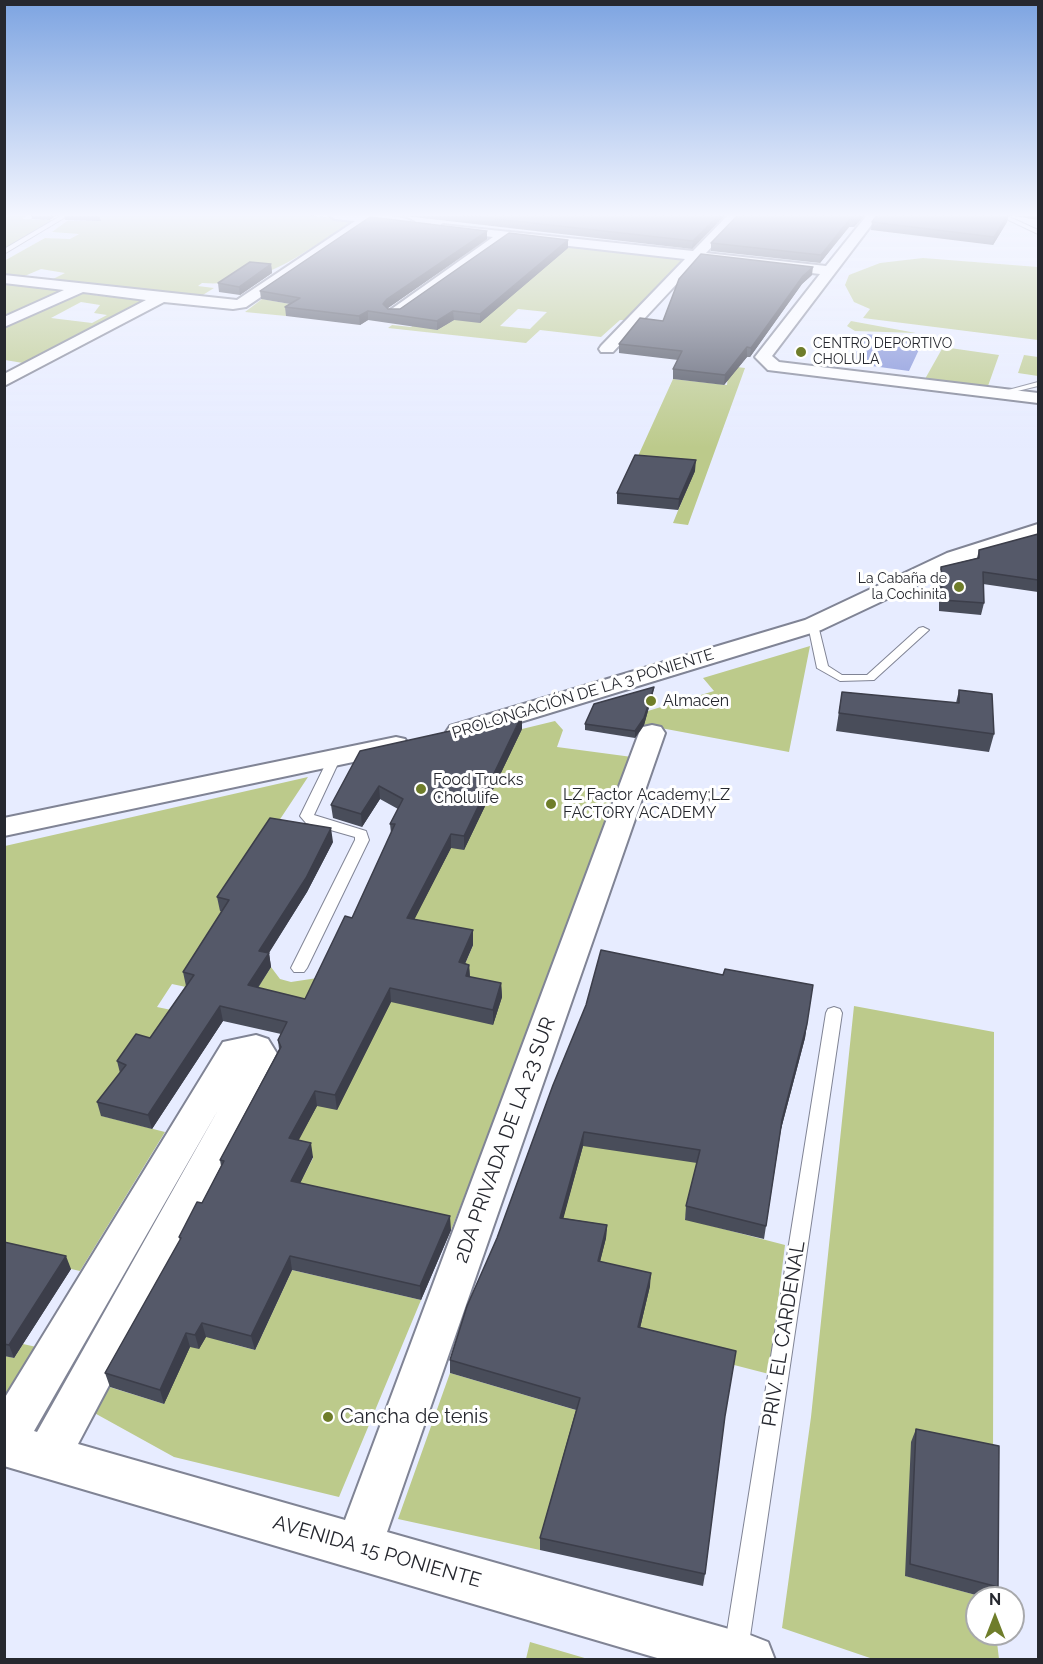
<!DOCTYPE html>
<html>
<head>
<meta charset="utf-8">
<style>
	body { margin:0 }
	#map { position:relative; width:1043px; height:1664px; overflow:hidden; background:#e7ecff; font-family:Raleway,sans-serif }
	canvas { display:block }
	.frame { position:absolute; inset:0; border:6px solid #26282f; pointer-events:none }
	.north { position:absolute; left:965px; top:1586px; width:60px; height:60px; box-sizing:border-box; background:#fff; border:2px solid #a8a9ac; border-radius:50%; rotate:0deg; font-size:16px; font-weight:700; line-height:24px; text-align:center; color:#26282f }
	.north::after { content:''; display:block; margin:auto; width:21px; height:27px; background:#6f7d2a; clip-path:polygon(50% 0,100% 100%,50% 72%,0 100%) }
</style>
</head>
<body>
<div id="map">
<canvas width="1043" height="1664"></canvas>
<div class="frame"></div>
<div class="north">N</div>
</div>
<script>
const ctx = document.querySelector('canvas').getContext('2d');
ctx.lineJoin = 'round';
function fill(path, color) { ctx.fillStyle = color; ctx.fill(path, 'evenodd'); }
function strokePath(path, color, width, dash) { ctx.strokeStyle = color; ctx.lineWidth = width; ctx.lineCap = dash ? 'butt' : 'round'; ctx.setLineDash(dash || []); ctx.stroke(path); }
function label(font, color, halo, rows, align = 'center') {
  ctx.font = font + ' Raleway,sans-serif'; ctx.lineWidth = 6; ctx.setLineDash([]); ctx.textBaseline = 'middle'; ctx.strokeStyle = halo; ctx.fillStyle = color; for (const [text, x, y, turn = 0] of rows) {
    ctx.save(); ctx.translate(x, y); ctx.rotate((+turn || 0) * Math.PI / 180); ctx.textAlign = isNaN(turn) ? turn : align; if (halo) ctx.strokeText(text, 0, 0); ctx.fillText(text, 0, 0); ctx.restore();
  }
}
fill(new Path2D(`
	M10,215h17l-5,4 31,1 -48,29v-31z
	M77,215h227l50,5c-49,31 -91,68 -152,63l-4,3 16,2 -16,10 -151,-16 18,-9 -24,-4 -21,9 -15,-2 -1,-15 41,-23 25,1 9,-5 -27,-2 15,-11h33z
	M555,244l128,15 -59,61h-4l-19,17 -61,-7 -14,13 -138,-15 4,-3 19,2 4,-3 36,-2zM518,309l29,3 -17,17 -30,-3z
	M923,258l115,9v73l-175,-22 7,-9 -16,-7 -9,-17 4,-10 31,-12z
	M4,284l148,18 -123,62 -24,-4zM81,302l19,3 -6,8 13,2 -15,8 -41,-5z
	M262,299l39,7 -15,10 -41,-4z
	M851,321l65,12 -61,-2 -8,-5z
	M943,347l56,8 -11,31 -63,-7z
	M1024,355l14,2v19l-20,-3z
	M681,360l64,8 -57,157 -15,-2 21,-52 -60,-6 39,-86 54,6 1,-9z
	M810,646l-21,106 -171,-32 96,-29 -11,-13z
	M555,721l8,9 -6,17 75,10 -103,276 -78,197 -157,-34 -39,32 48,-51 10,-19 -21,-5 41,-89 -83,-65 21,-32 9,12 11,3 33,-5 23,-47 77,-39 98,-162zM435,937l38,8 -13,31z
	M308,777l-53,80 -3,61 -66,69 -14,-3 -15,23 24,5 -79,104 63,16 -85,139 -75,-17v-408z
	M854,1006l140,26 -1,427 -87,117 81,22h-10v36h19l3,25h-126l-91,-31 29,-211z
	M689,1132l9,34 -13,53 100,26 -16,129 -132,-34 -40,-66 8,-36 -39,-6 -10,-40 27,-46z
	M292,1270l129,30 -82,197 -165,-40 -85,-47 14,-25 61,19 17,-59 38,-32 9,30 27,7z
	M23,1344l18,4 -36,61v-53l9,2z
	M450,1373l129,38 -39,139 -142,-31z
	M530,1642l58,17h-62z`), '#bcca8b');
fill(new Path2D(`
	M867,334l56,7 -14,30 -59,-8z`), '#7c8cd6');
const service = new Path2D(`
	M62,215h7l-65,39v-5z
	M998,215h7l33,15v4z
	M1038,382v4l-37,9 -4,-2z
	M813,622l5,3 10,41 14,9h25l52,-47 4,-1 6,3 -55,50 -34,1 -23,-13 -9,-43z
	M335,753l6,4 -27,58 52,16 3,9 -62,128 -3,4h-10l-3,-4 64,-128v-3l-49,-14 -6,-7 29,-59z
	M834,1007l6,2 2,4 -94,637 -4,8h-16l-4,-8 102,-637 2,-4z`);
const minor = new Path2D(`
	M329,215c18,-1 73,-3 85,8l-6,4 -38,-4 -124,84 -13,2 -69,-7 -160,84v-12l142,-74 -63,-8 -79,35v-10l60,-27 -60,-7v-8l233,25 118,-79 -20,-2z
	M728,215h13l-35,38 120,13 41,-51h12l-107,141 7,6 259,31v10l-270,-33 -13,-13 65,-83 -121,-14 -86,92h-12l-2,-3 2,-3 84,-87 -178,-20 -108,77h-10l-3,-3 107,-76 -45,-5 -6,-4 1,-3 250,26z
	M1038,524v13l-75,26 -142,67 -353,108 -9,2 -9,-2 -4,-6 4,-6 355,-106 142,-67z
	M652,725l9,2 4,6 -278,799 363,103 18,7 7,18h-111l-660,-194v-67l219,-357 33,-7 12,4 13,21 -203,384 267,76 294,-787 4,-6zM218,1110l-181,322 -3,-1z
	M396,737l9,2 4,6 -4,6 -401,85v-18z`);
strokePath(service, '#808495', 2);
strokePath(minor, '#808495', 4);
fill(service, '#fff');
fill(minor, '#fff');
fill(new Path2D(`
	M31,215h27l-9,5 -17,-1z
	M64,215h35l2,6 -36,-1z
	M396,215h329l-33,34z
	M865,215l-11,12h-5l-29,36 -109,-12v-8z
	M1008,215l-1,7 -14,23 -122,-15 1,-8z
	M1009,215h29v5z
	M487,231v8l-99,69v1h12l168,-61 -88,75 -26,-3 -17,10 -69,-10 -8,5 -74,-9 -1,-9 5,-3 -29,-5 -1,-8z
	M271,264l1,9 -32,22 -21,-3 -1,-9z
	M812,275l-10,9 -52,73h-3l-23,28 -51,-6v-10l5,-9 -59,-7v-9l44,-23z
	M695,471l-17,39 -61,-6v-11z
	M1038,534v58l-55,-8 1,19 -3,12 -42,-4v-33l2,-11 36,-9 2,-8z
	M959,690l35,44 -5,18 -153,-21 6,-39 114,11z
	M653,693l-9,32 -9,13 -50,-8v-6z
	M522,729l-58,121 -13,-2 -37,71 59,26 -8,18 4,2 1,12 31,6 1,14 -9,28 -102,-23 -54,108 -20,-4 -19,34 15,17 -13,26 151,47 -30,70 -129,-30 -37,80 -49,-13 -7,12 -9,-2 -26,57 -54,-17 -5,-14 75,-133 -1,-3 23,-34 19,-37 -1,-6 59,-111 -1,-9 3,-6 -58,-13 -71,108 -51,-13 -4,-14 23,-29 -3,-12 33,-23 36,-52 -3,-14 39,-60 -2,-1 -3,-14 116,-55 -26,50 -38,61 2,14 -13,21 47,11 47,-81 39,-85 -1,-9 8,-15 -18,-10 -18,28 -29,-9 -2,-13z
	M807,1024l-2,14 -24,91 -17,110 -79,-19 1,-14 11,-43 -114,-17 -20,72 44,7 -1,13 -6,23 50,25 -10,42 85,88 -20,158 -2,12 -163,-36v-12l36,-128 -126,-37v-13l47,-122 56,-153z
	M4,1242l67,27 -57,89 -10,-2z
	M916,1429l82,158 -6,11h-5l-82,-22 6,-134z`), '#494d5a');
fill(new Path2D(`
	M48,215h10l-9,5z
	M719,215h6l-33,34 1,-8z
	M860,215h5l-11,12 1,-7z
	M1008,215l-1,7 -14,23 1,-8z
	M850,219l-1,8 -29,36 1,-8z
	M487,231v8l-99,69 -5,-4 4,-5z
	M568,240v8l-88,75v-9z
	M271,264l1,9 -32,22 -1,-8z
	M813,267l-1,8 -10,9 -52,73 1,-9 52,-72z
	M368,311v9l-8,5 -1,-9z
	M453,311l1,9 -17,10v-9z
	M747,347v10l-23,28 1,-10z
	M696,460l-1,11 -17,39 1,-11z
	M654,687l-1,6 -9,32 -9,13v-7z
	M522,715v14l-58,121v-14z
	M379,786l1,13 -18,28 -1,-13z
	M331,828l2,14 -26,50 -46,73 -2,-14z
	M451,834v14l-43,84 -1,-14z
	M473,930v15l-13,31 -1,-14z
	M269,953l2,14 -21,32 -2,-14z
	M469,965l1,14 -4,-3z
	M501,983l1,14 -9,28v-15z
	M390,988l1,14 -54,108 -2,-15z
	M220,1006l3,15 -71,108 -4,-14z
	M807,1024l-2,14 -25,95 2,-13z
	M315,1091l2,15 -25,47 -3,-15z
	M584,1132l-1,14 -23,85v-13z
	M311,1143l2,14 -19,39 -3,-15z
	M450,1216l1,14 -30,70 -1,-14z
	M607,1225l-1,13 -9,36 1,-13z
	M66,1256l5,13 -57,89 -5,-13z
	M290,1256l2,14 -37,80 -4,-14z
	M651,1273l-1,13 -13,55 1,-14z
	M202,1323l4,14 -7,12 -4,-14z
	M186,1333l4,14 -26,57 -4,-14z`), '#3c3e4a');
const building = new Path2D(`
	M461,215h258l-26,26z
	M738,215h122l-5,5 -5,-1 -29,36 -110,-12z
	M877,215h131l-14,22 -122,-15z
	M370,217l117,14 -100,68 -4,5 5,5h12l109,-76 59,7 -88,74 -27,-3 -16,10 -69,-10 -9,5 -74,-9 15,-9 -40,-7z
	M701,254l112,13 -10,9 -52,72 -4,-1 -22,28 -52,-6 9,-18 -63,-7 21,-26 23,3 16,-42z
	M250,262l21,2 -32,23 -21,-4z
	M635,455l61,5 -17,39 -62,-6z
	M1038,534v46l-55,-8 1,31 -42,-3 -1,-33 38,-9v-8z
	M654,687l-10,31 -9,13 -50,-7 9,-20z
	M959,690l33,4 2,40 -155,-21 3,-21 117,11z
	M522,715l-58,121 -13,-2 -44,84 66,12 -14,32 10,3 -3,11 35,7 -8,27 -103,-22 -55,107 -20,-4 -26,47 22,5 -20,38 159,35 -30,70 -130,-30 -39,80 -49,-13 -7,12 -9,-2 -26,57 -55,-17 76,-135 -2,-1 18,-35 5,1 22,-42 -4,-1 61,-113 -3,-7 9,-18 -67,-16 -72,109 -51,-13 29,-37 -9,-4 19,-27 14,4 44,-63 -11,-3 46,-72 -12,-3 53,-79 61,10 -25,50 -47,73 10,2 -21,32 57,14 40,-83 7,2 43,-94h-5l13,-25 -24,-13 -18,28 -30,-9 29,-54z
	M601,950l122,25 2,-6 88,16 -6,39 -25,96 -16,106 -80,-20 14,-56 -116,-18 -24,86 47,7 -9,36 53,12 -13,54 98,24 -11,65 -20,158 -165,-36 40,-140 -130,-38 17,-54 30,-68 56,-153 33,-80z
	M4,1242l62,14 -57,89 -5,-1z
	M916,1429l83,17 -1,141 -88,-23z`);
fill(building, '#555969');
strokePath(building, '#3c3e4a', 1.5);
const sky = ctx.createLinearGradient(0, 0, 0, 448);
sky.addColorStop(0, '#7da4e1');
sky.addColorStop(0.48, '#f4f6ff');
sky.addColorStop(1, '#f4f6ff00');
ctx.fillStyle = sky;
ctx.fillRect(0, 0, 1043, 448);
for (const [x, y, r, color] of [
	[801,352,6,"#6f7d2a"],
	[959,587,6,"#6f7d2a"],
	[651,701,6,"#6f7d2a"],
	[421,789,6,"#6f7d2a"],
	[551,804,6,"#6f7d2a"],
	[328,1417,6,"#6f7d2a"]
]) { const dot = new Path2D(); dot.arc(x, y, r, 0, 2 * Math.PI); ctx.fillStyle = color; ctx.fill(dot); strokePath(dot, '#fff', 2); }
label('14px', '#26282f', '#fff', [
	["CENTRO DEPORTIVO",813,344],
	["CHOLULA",813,360],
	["La Cabaña de",947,579,"right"],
	["la Cochinita",947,595,"right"]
], 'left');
label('16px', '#26282f', '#fff', [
	["PROLONGACIÓN DE LA 3 PONIENTE",583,694,-17]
]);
label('16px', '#26282f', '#fff', [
	["Almacen",663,701],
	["Food Trucks",433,780],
	["Cholulife",433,798],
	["LZ Factor Academy;LZ",563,795],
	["FACTORY ACADEMY",563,813]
], 'left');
label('20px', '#26282f', '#fff', [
	["2DA PRIVADA DE LA 23 SUR",505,1140,-70],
	["PRIV. EL CARDENAL",784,1334,-81],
	["AVENIDA 15 PONIENTE",377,1552,16]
]);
label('20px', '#26282f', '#fff', [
	["Cancha de tenis",340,1417]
], 'left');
</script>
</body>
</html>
